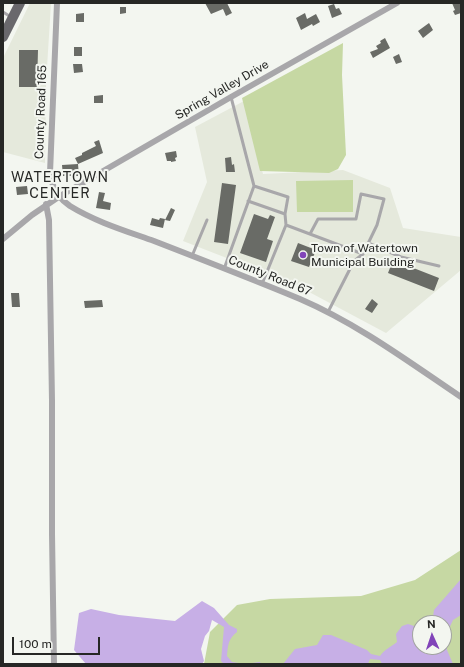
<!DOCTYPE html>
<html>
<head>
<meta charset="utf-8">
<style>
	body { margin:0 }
	#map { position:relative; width:464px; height:667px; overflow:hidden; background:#f3f6f0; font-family:"Public Sans",sans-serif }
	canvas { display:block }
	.frame { position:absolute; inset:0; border:4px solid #262725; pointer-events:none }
	.north { position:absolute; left:412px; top:615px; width:40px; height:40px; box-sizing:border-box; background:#f3f6f0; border:1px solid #a1a39f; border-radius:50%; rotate:357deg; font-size:11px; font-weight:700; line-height:16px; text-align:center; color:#262725 }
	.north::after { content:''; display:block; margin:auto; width:14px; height:18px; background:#8144b9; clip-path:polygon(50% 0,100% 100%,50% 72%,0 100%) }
	.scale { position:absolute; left:12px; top:637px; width:88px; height:18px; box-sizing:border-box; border:2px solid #262725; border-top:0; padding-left:5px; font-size:12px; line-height:14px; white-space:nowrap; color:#262725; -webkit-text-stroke:3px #f3f6f0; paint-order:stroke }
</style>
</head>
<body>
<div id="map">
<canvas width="464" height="667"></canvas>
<div class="frame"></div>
<div class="north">N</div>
<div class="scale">100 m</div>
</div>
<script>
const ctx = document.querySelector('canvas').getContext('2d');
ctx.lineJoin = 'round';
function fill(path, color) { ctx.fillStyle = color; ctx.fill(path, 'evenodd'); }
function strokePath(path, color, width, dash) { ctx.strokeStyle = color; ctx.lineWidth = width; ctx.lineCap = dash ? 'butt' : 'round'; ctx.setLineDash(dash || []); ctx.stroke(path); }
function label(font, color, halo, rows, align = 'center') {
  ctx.font = font + ' "Public Sans",sans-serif'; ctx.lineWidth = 4; ctx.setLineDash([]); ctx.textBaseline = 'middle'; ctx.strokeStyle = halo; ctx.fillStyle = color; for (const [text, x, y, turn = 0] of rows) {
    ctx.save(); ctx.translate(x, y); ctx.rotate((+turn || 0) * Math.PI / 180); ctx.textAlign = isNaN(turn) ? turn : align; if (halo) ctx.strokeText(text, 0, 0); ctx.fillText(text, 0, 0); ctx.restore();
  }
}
fill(new Path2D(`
	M30,3h21l-5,81 -1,79 -42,-11v-94z
	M244,101l19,73 80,-4 47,18 13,40 58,9v33l-75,63 -90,-48 -113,-44 24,-59 -12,-55z`), '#e5e9dc');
fill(new Path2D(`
	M343,43l-1,32 4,80 -8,14 -9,4 -69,-2 -18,-73z
	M353,180v32h-56l-1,-31z
	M461,550v114h-257l6,-32 27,-27 33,-6 91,-3 54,-16zM420,623h24v24h-24z`), '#c6d8a3');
fill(new Path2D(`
	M461,579v36l-8,5 -7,15 1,15 6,14h-71l-2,-4 -10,-1 -2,5h-85l12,-15 22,-4 6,-10h8l36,15 4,4 9,2c5,-7 11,-9 17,-14l-1,-8 6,-8 6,-2 12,4v19h24v-24h-12l2,-13z
	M202,601l12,7 15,17 8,4v3c-9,7 -9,13 -10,24l5,6 13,2 15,-2 1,2h-37l-3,-3 3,-34 -12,-7 -3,11 -4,5 -4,13 3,12 -2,3h-116l-12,-14 5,-37 12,-4 28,6 56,6z`), '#c7afe6');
fill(new Path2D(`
	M205,3h22l5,10 -6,3 -3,-7 -12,5z
	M452,3h9v10l-6,2 -2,-4 2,-1z
	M334,4l2,5 3,-1 3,6 -10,4 -4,-12z
	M120,7h6v6l-6,1z
	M84,13v9h-8v-8z
	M305,13l2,6 9,-5 4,8 -7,4 -1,-2 -11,6 -5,-12z
	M429,23l4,7 -10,8 -5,-7z
	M385,38l5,10 -17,10 -3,-6 8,-3 -2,-3 5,-3 -1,-2z
	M74,47h8v9h-8z
	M19,50h19l-1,37h-18z
	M399,54l3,8 -6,2 -3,-7z
	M73,64h9l1,8 -9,1z
	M103,95v8h-9v-7z
	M99,140l4,13 -25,11 1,12h-16l-1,-11 16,-1 -3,-6 7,-3v-2l14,-7 -2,-4z
	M176,151l1,6 -2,1 1,3 -5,1v-1h-4l-2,-8z
	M231,157l1,8 2,-1 1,8h-9l-1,-14z
	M222,183l14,2 -8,59 -14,-2z
	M27,186l1,8 -11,1 -1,-8z
	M99,192l6,1 -2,8 8,2 -1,7 -14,-2z
	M171,208l4,2 -5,11 -5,-1z
	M254,214l14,5 2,-4 5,2 -8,22 6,2 -7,21 -26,-9z
	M152,218l7,2 1,-2 5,1 -2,9 -13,-3z
	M298,243l18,7 -7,17 -18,-6z
	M393,260l46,18 -5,13 -46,-18z
	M11,293h8l1,14h-8z
	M372,299l6,5 -6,9 -7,-4z
	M102,300l1,7 -18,1 -1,-7z`), '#696b66');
strokePath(new Path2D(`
	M3,12l8,5
	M231,97l23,89
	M286,225l77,29 14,-29 7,-26 -23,-5 -5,25h-38l-8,15
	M368,243l33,14 38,9
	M192,256l15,-36
	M224,269l30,-83 34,11 -3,17 -37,-13
	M262,284l24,-59 -1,-11
	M328,312l26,-51 9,-7`), '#a8a7aa', 3);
strokePath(new Path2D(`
	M57,3l-7,170c1,4 1,8 3,12 2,8 10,16 17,21 26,16 56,25 84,35 49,19 98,38 146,58 58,25 109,63 161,98
	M46,204l3,16 3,181v133l2,130
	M3,239l29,-24 28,-19 171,-99 166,-94`), '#a8a7aa', 6);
strokePath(new Path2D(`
	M3,37l17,-34`), '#69686c', 10);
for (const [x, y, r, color] of [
	[303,255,4,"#8144b9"]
]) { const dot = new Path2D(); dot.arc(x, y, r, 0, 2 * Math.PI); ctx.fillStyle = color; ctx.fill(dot); strokePath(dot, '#f3f6f0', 1.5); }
label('12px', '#262725', '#f3f6f0', [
	["Spring Valley Drive",222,90,-30],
	["County Road 165",41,112,-88],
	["County Road 67",270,276,22]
]);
label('12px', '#262725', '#f3f6f0', [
	["Town of Watertown",311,248],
	["Municipal Building",311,262]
], 'left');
ctx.letterSpacing = '1px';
label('14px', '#262725', '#f3f6f0', [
	["WATERTOWN",60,178],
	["CENTER",60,194]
]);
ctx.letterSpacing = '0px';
</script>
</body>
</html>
